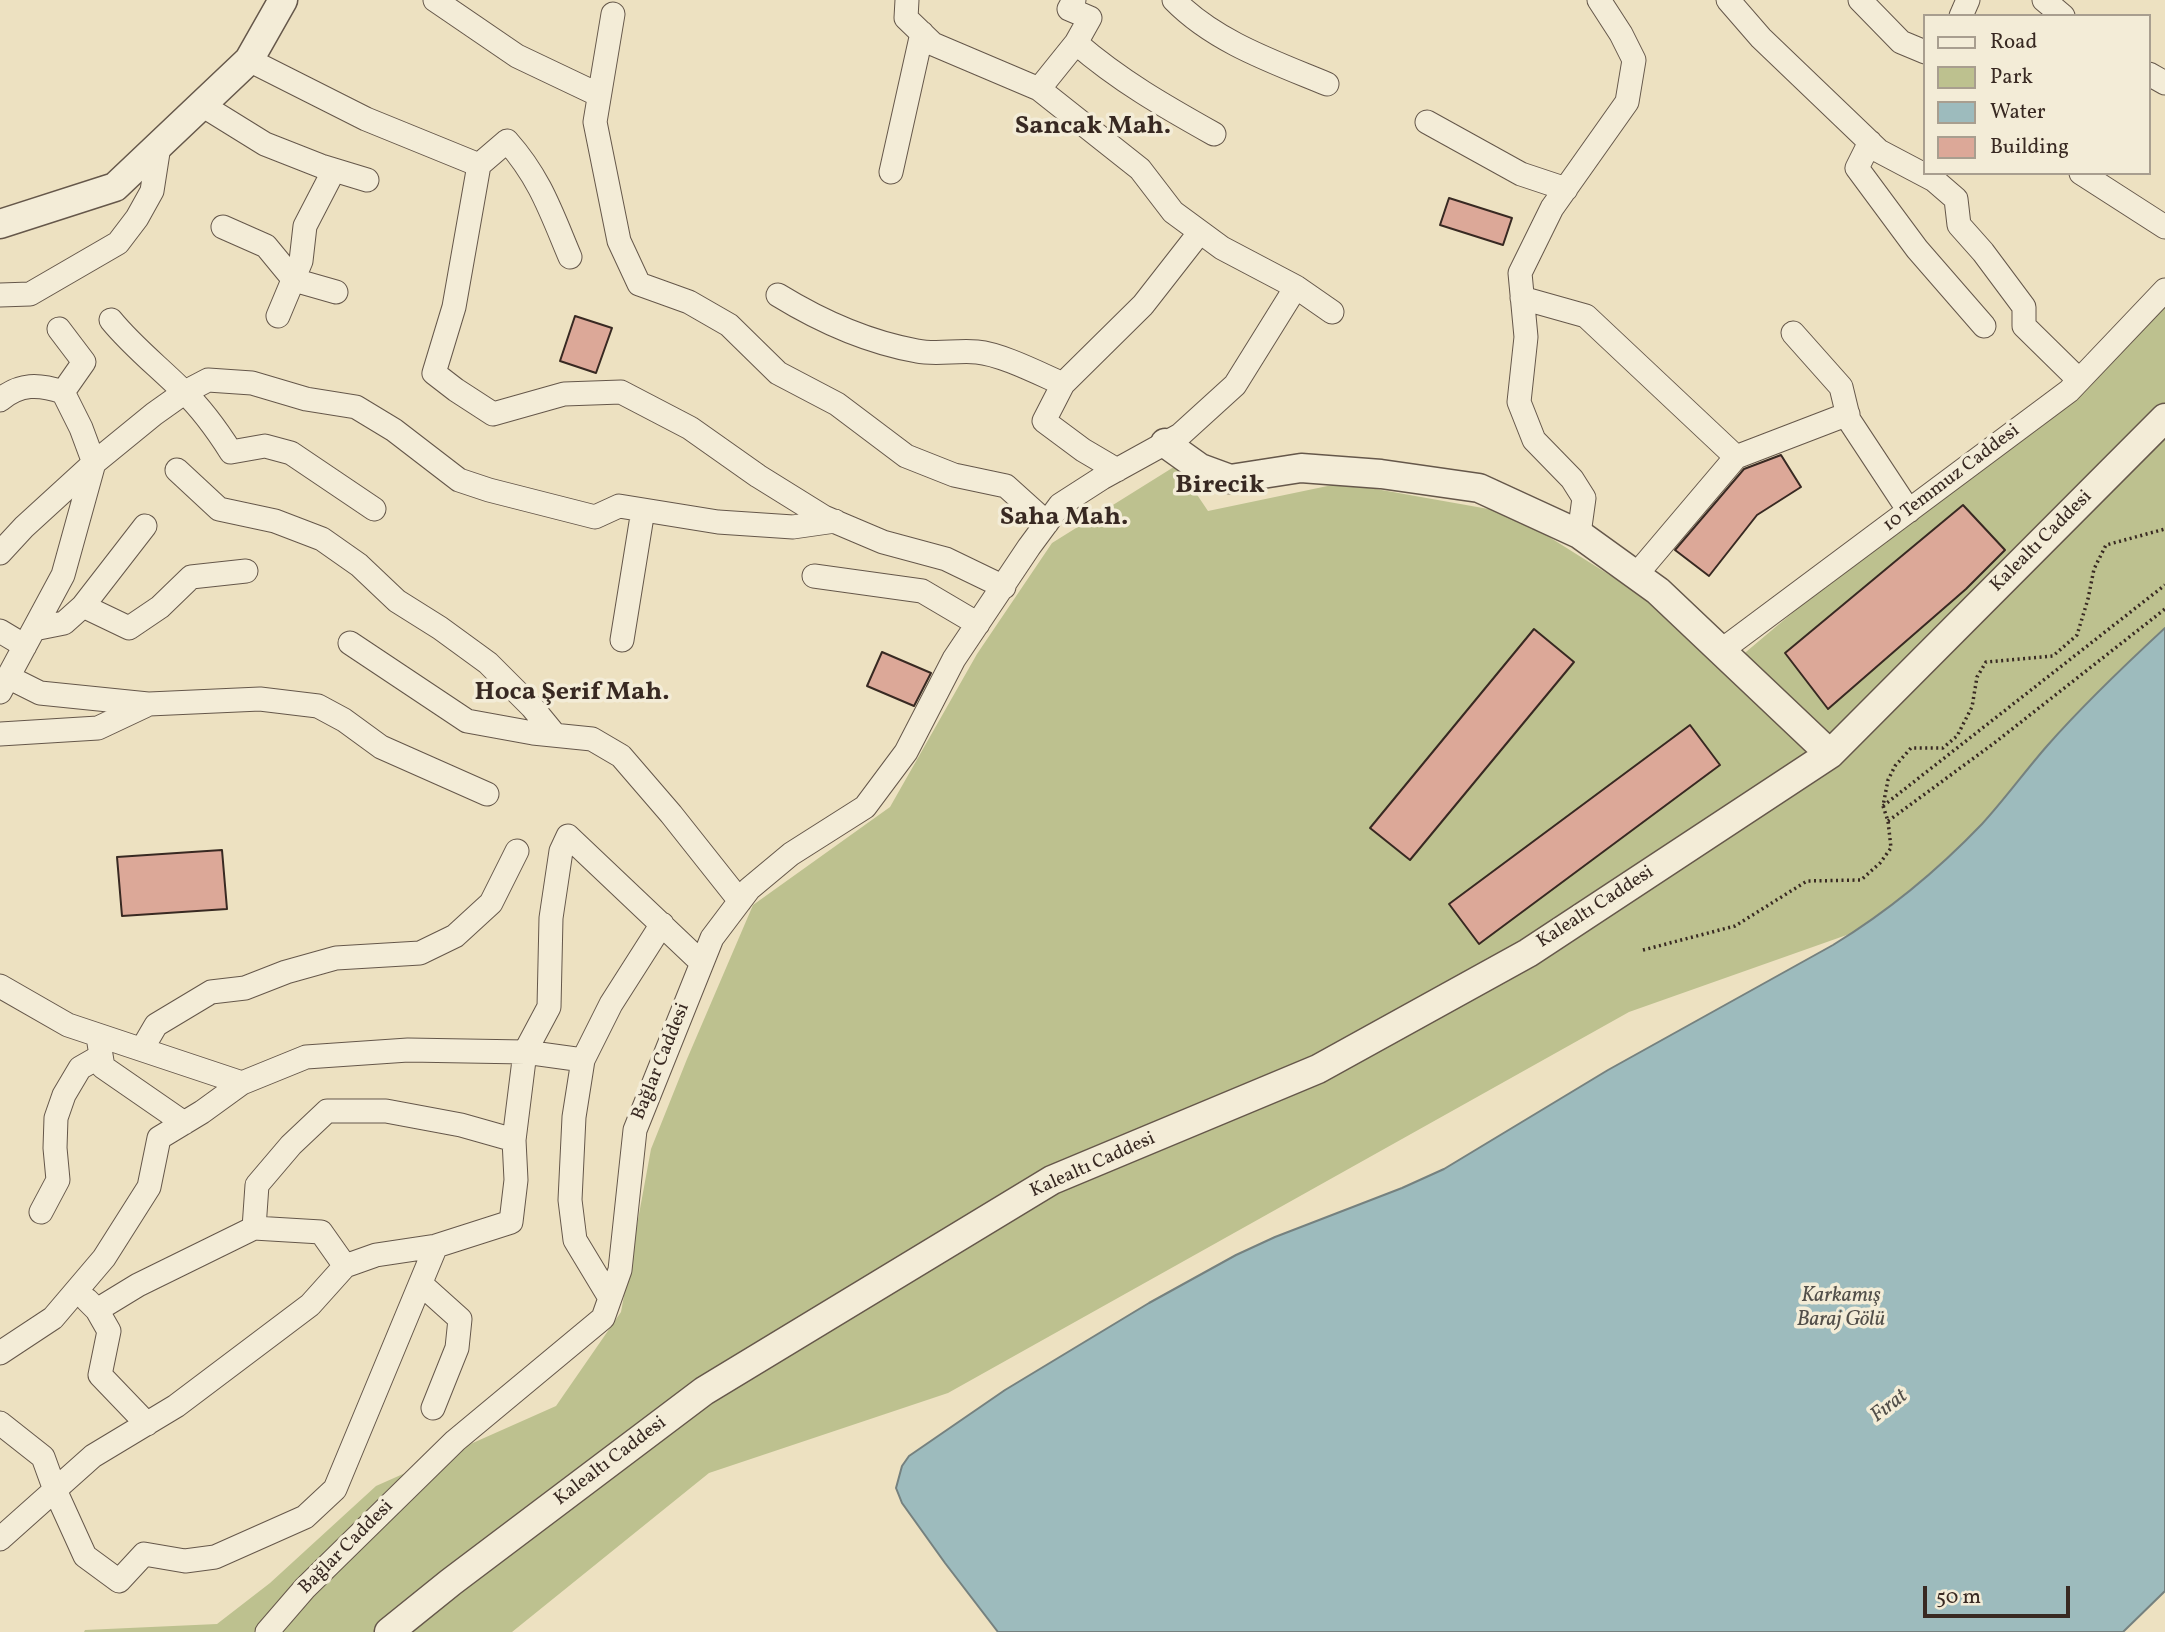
<!DOCTYPE html>
<html>
<head>
<meta charset="utf-8">
<style>
	body { margin:0 }
	#map { position:relative; width:2165px; height:1632px; overflow:hidden; background:#ede1c1; font-family:Vollkorn,serif }
	canvas { display:block }
	.legend { position:absolute; left:1923px; top:14px; width:228px; height:161px; box-sizing:border-box; background:#f3ecd7; border:2px solid #a89e8f; margin:0; padding:9px 12px; list-style:none; font-size:21px; color:#382922 }
	.legend li { display:flex; align-items:center; gap:14px; height:35px }
	.legend b { width:35px; border:2px solid #a89e8f }
	.scale { position:absolute; left:1923px; top:1586px; width:147px; height:32px; box-sizing:border-box; border:4px solid #382922; border-top:0; padding-left:9px; font-size:21px; line-height:24px; white-space:nowrap; color:#382922; -webkit-text-stroke:5px #f3ecd7; paint-order:stroke }
</style>
</head>
<body>
<div id="map">
<canvas width="2165" height="1632"></canvas>
<ul class="legend">
<li><b style="height:9px;background:#f3ecd7"></b>Road</li>
<li><b style="height:19px;background:#bdc18f"></b>Park</li>
<li><b style="height:19px;background:#9dbbbd"></b>Water</li>
<li><b style="height:19px;background:#dca898"></b>Building</li>
</ul>
<div class="scale">50 m</div>
</div>
<script>
const ctx = document.querySelector('canvas').getContext('2d');
ctx.lineJoin = 'round';
function fill(path, color) { ctx.fillStyle = color; ctx.fill(path, 'evenodd'); }
function strokePath(path, color, width, dash) { ctx.strokeStyle = color; ctx.lineWidth = width; ctx.lineCap = dash ? 'butt' : 'round'; ctx.setLineDash(dash || []); ctx.stroke(path); }
function label(font, color, halo, rows, align = 'center') {
  ctx.font = font + ' Vollkorn,serif'; ctx.lineWidth = 7; ctx.setLineDash([]); ctx.textBaseline = 'middle'; ctx.strokeStyle = halo; ctx.fillStyle = color; for (const [text, x, y, turn = 0] of rows) {
    ctx.save(); ctx.translate(x, y); ctx.rotate((+turn || 0) * Math.PI / 180); ctx.textAlign = isNaN(turn) ? turn : align; if (halo) ctx.strokeText(text, 0, 0); ctx.fillText(text, 0, 0); ctx.restore();
  }
}
fill(new Path2D(`
	M2165,299v464l-225,139 -311,110 -681,381 -239,80 -197,159h-428l1,-2 132,-6 53,-41 106,-97 180,-80 65,-94 30,-163 36,-90 66,-154 137,-98 87,-153 75,-111 125,-78 31,46 134,-28 169,30 229,144z`), '#bdc18f');
const water = new Path2D(`
	M2165,628v963l-42,41h-1125l-53,-69 -43,-60 -6,-15 6,-22 7,-10 96,-66 144,-87 87,-48 39,-18 127,-49 42,-19 164,-99 225,-125c54,-33 104,-74 149,-121 23,-25 43,-53 65,-78 37,-42 78,-81 118,-118z`);
fill(water, '#9dbbbd');
strokePath(water, '#75817f', 2);
const building = new Path2D(`
	M1449,198l63,20 -9,27 -63,-20z
	M575,316l37,12 -16,45 -36,-12z
	M1781,455l20,32 -44,28 -48,61 -34,-26 69,-81z
	M1963,505l42,45 -39,39 -138,120 -43,-56z
	M1534,629l40,33 -164,198 -40,-32z
	M882,652l49,21 -17,33 -47,-20z
	M1690,725l30,40 -241,179 -30,-40z
	M222,850l5,59 -105,7 -5,-59z`);
fill(building, '#dca898');
strokePath(building, '#382922', 2);
const minor = new Path2D(`
	M435,0l82,56 82,39
	M907,0l-1,18 27,26 106,45 101,80 33,43 49,36 74,39 36,25
	M1174,0c41,42 100,62 153,84
	M1728,0l33,38 118,113 55,29 22,19 3,26 24,27 41,55v19l55,54
	M1860,0l41,42 24,10
	M2044,0l19,16
	M613,14l-18,108 24,119 20,43 50,18 40,23 49,48 59,31 69,52 48,19 52,11 41,37
	M1961,16l7,-16
	M1076,43c44,38 88,63 138,91
	M249,60l117,59 113,46 -25,142 -20,66 22,17 37,24 71,-20 57,-2 69,36 68,48 66,41 59,25 63,17 58,28
	M2149,74l16,9
	M1039,89l37,-46 14,-25 -21,-9 5,-9
	M202,105l63,39 56,22 46,14
	M1427,122l94,52 45,15
	M1870,142l-13,26 60,81 67,77
	M479,165l28,-24c33,37 44,71 63,116
	M891,172l31,-139
	M2081,173l84,54
	M223,227l43,19 28,34 42,12
	M0,295l30,-1 88,-51 19,-25 15,-27 7,-45
	M778,295c44,27 89,47 139,56 19,4 40,-1 60,1 24,2 63,22 86,32l-19,37 39,29 34,20
	M1522,298l64,18 150,141
	M278,316l23,-55 4,-35 29,-56
	M111,320c22,27 48,47 73,72 19,18 33,38 47,60l34,-6 26,7 83,56
	M1793,333l48,54 8,33 60,91
	M1063,384l80,-79 57,-73
	M0,400c20,-17 39,-16 63,-8
	M177,470l42,39 56,12 47,18 37,26 38,36 43,27 48,35 44,44 23,28
	M1579,534l5,-36 -12,-19 -38,-39 -15,-38 7,-65 -6,-64 32,-65 75,-106 7,-42 -13,-26 -22,-34
	M0,553l24,-26 70,-64 60,-49 31,-22 23,-12 44,3 54,16 50,8 38,23 65,50 30,10 106,27 24,-11 99,16 75,5 42,-6
	M1636,575l100,-118 112,-43
	M814,576l108,15 56,33
	M83,606l46,22 31,-21 31,-30 55,-6
	M34,629l30,-6 19,-17 62,-80
	M0,631l25,15
	M622,640l21,-130
	M350,643l117,78 66,12 59,6 29,17 50,58 69,87
	M1722,650l347,-259 96,-101
	M8,677l32,16 108,11
	M0,692l63,-117 31,-112 -13,-35 -18,-36 21,-30 -25,-33
	M0,734l98,-6 51,-24 111,-5 58,7 26,14 37,27 106,47
	M0,986l68,39 174,58
	M99,1043l4,24 81,56
	M142,1049l14,-24 55,-33 34,-4 41,-16 50,-14 84,-5 35,-17 36,-33 26,-52
	M41,1212l17,-32 -3,-32 1,-30 8,-23 16,-27 21,-12
	M254,1228l3,-43 34,-40 36,-34h59l75,14 53,15
	M421,1284l39,35 -3,29 -24,60
	M610,1298l-35,-58 -5,-40 4,-83 9,-57 28,-56 51,-80
	M87,1300l10,10 12,21 -9,44 47,49
	M97,1310l41,-25 116,-57 67,4 24,34
	M0,1353l53,-35 51,-60 45,-71 10,-49 43,-26 40,-29 64,-26 102,-7 117,2 58,8
	M0,1423l43,34 12,33 30,66 34,25 25,-27 41,7 30,-4 90,-40 30,-28 101,-243
	M0,1539l93,-83 83,-50 134,-101 35,-39 31,-11 60,-9 75,-24 5,-42 -2,-40 11,-88 24,-45 2,-89 10,-67 7,-15 134,127
	M267,1632l38,-44 150,-147 148,-123 17,-48 15,-140 77,-192 37,-49 42,-35 74,-47 41,-55 48,-93 75,-112 31,-42 42,-27 78,-43 55,-50 61,-98`);
const tertiary = new Path2D(`
	M0,224l115,-37 134,-127 34,-60
	M1165,443l35,25 30,11 71,-11 80,6 98,14 100,46 79,57 172,163
	M389,1632l62,-50 253,-191 348,-211 266,-111 210,-116 302,-199 335,-336`);
strokePath(minor, '#65574a', 25);
strokePath(tertiary, '#65574a', 31);
strokePath(new Path2D(`
	M1883,806l282,-221
	M1888,821l105,-77 172,-135
	M1643,950l92,-24 72,-45 54,-1 19,-17 11,-15 -3,-27 -5,-15 5,-26 7,-14 16,-18h32l14,-12 15,-29 5,-30 9,-15 67,-6 24,-21 11,-36 6,-30 12,-24 59,-16`), '#382922', 3.5, [2, 3.5]);
strokePath(minor, '#f3ecd7', 23);
strokePath(tertiary, '#f3ecd7', 28);
label('19px', '#382922', '#f3ecd7', [
	["10 Temmuz Caddesi",1952,479,-37],
	["Kalealtı Caddesi",2042,542,-45],
	["Kalealtı Caddesi",1596,908,-33],
	["Bağlar Caddesi",662,1062,-68],
	["Kalealtı Caddesi",1093,1166,-24],
	["Kalealtı Caddesi",611,1462,-37],
	["Bağlar Caddesi",347,1548,-45]
]);
label('italic 21px', '#514e49', '#f3ecd7', [
	["Karkamış",1841,1297],
	["Baraj Gölü",1841,1321],
	["Fırat",1890,1407,-38]
]);
label('bold 26px', '#382922', '#f3ecd7', [
	["Sancak Mah.",1093,128],
	["Birecik",1220,487],
	["Saha Mah.",1064,519],
	["Hoca Şerif Mah.",572,694]
]);
</script>
</body>
</html>
